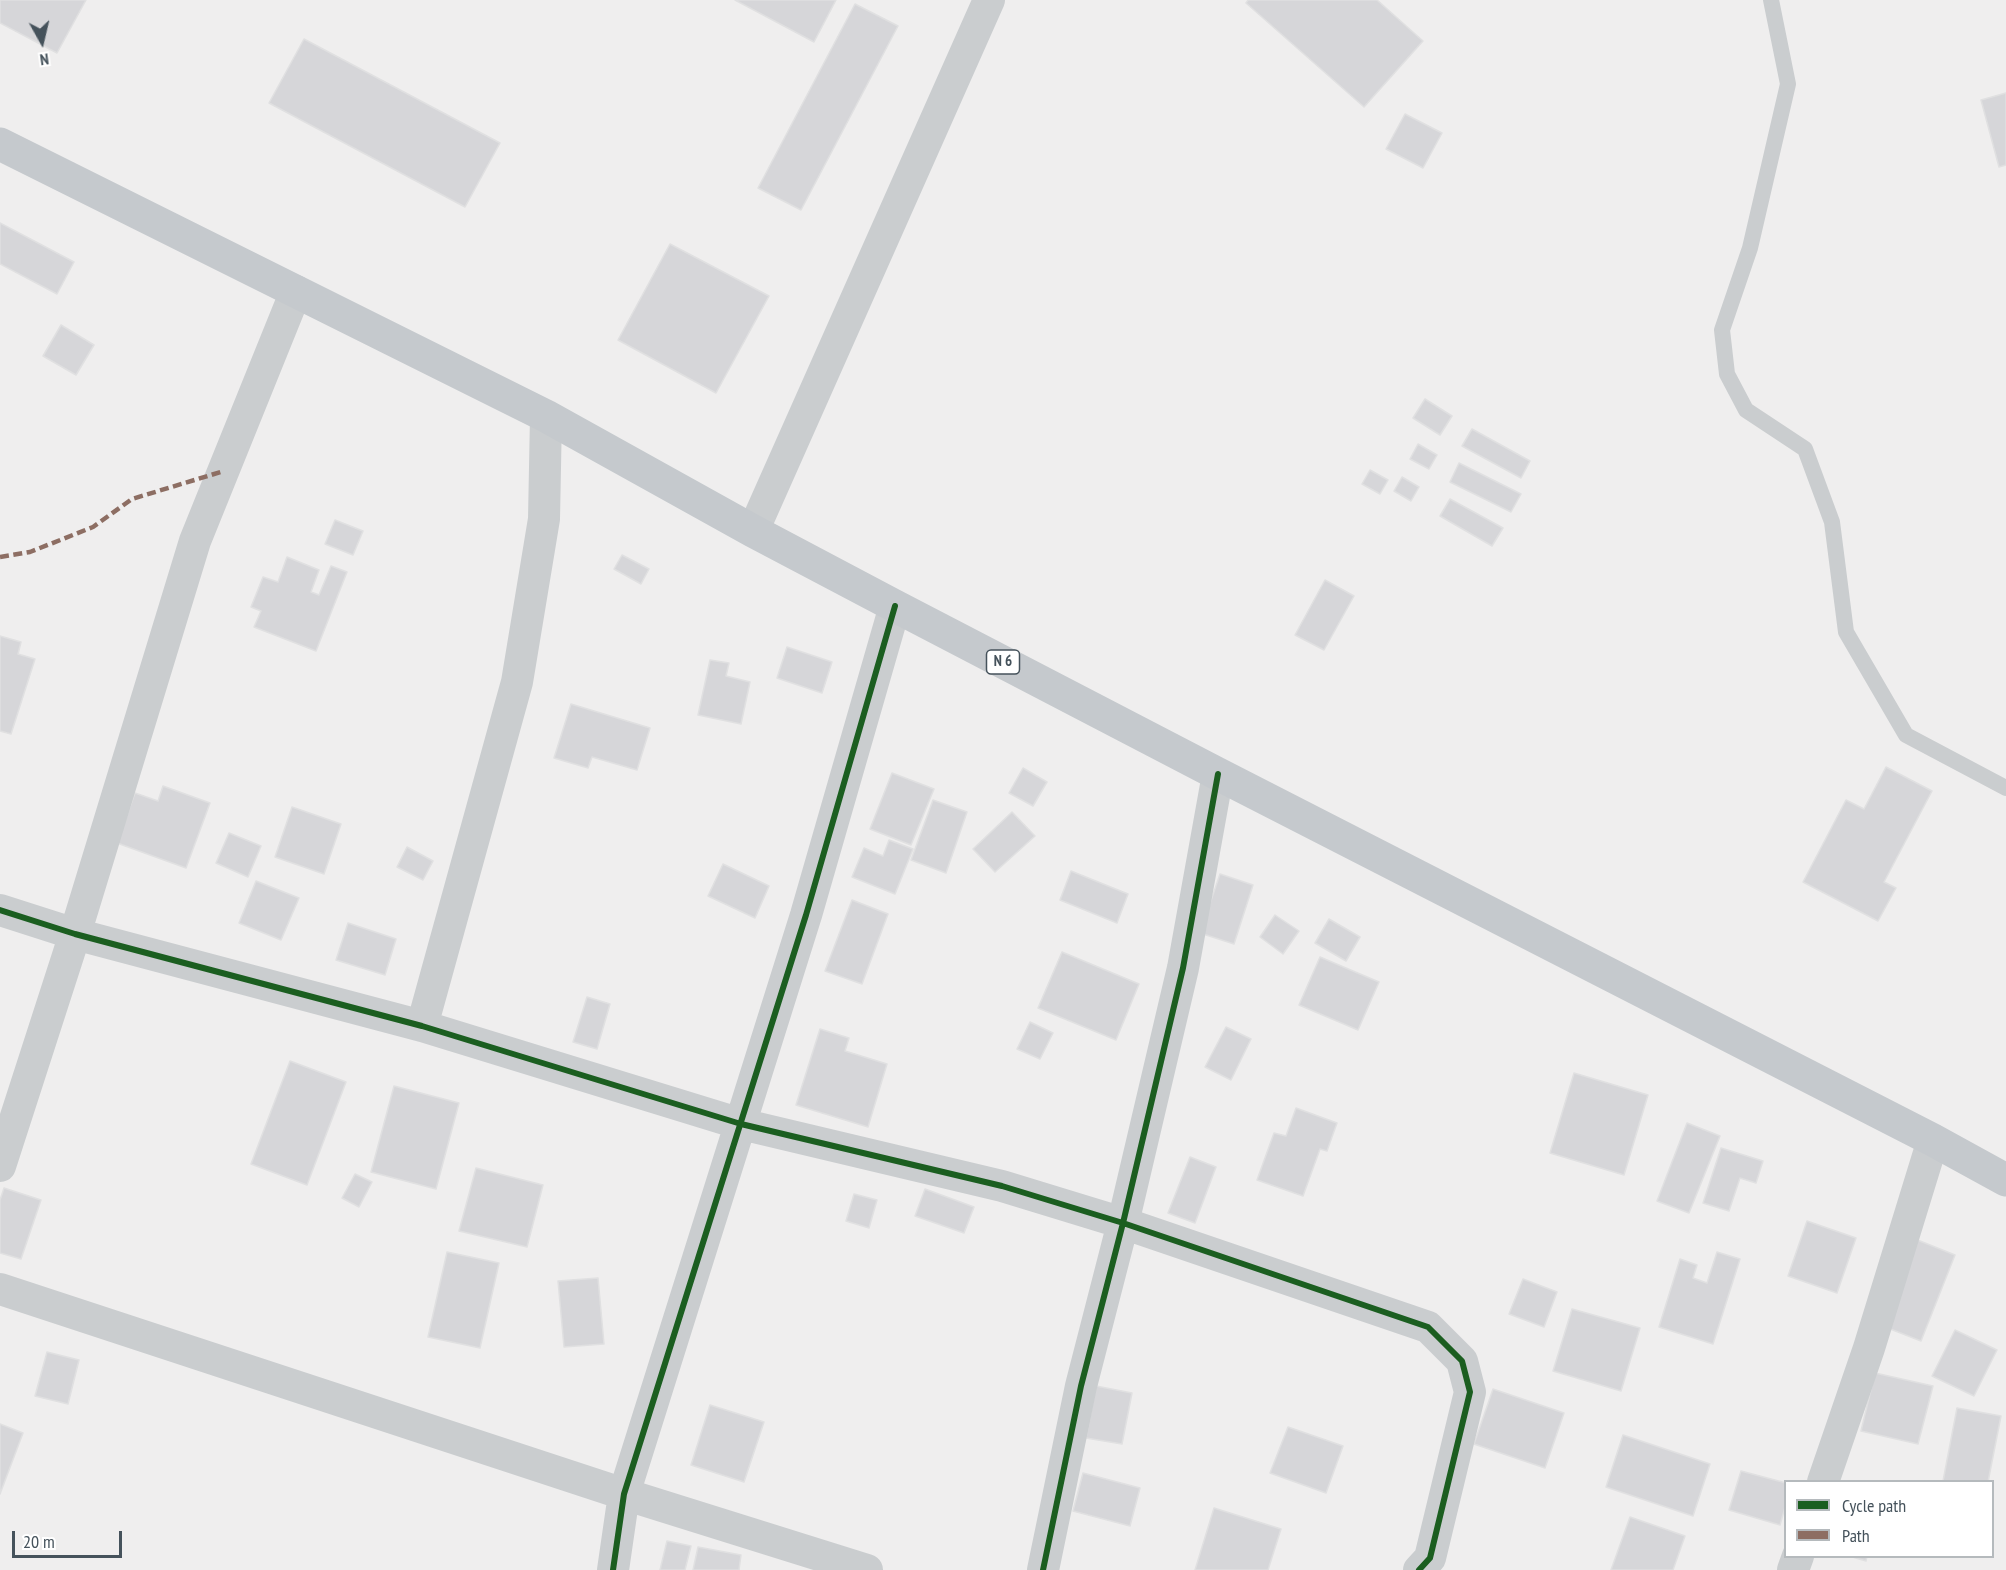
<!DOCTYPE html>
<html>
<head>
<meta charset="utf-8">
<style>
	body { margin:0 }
	#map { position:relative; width:2006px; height:1570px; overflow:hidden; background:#efeeee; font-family:"PT Sans Narrow",sans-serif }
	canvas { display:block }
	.legend { position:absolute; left:1784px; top:1480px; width:210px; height:78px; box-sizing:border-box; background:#fff; border:2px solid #b5babd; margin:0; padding:8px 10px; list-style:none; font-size:18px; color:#45525b }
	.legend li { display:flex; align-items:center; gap:12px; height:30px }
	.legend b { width:30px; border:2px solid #b5babd }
	.north { position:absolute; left:12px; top:12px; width:60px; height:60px; -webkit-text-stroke:4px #fff; paint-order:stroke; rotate:172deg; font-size:16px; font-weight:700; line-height:24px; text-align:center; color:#45525b }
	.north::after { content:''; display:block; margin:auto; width:21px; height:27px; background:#45525b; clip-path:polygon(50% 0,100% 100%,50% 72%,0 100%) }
	.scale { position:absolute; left:12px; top:1531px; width:110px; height:27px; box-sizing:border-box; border:3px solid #45525b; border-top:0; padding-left:8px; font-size:18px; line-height:21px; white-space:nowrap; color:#45525b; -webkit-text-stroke:4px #fff; paint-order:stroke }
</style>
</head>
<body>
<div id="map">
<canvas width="2006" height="1570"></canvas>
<ul class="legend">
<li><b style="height:8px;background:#1b5e20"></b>Cycle path</li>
<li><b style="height:8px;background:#8d6e63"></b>Path</li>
</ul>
<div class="north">N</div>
<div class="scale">20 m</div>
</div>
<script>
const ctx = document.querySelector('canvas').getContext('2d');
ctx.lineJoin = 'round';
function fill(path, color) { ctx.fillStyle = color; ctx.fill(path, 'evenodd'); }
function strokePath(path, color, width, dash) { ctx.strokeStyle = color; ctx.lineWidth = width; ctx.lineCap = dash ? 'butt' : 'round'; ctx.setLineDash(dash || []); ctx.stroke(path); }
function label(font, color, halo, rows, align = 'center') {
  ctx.font = font + ' "PT Sans Narrow",sans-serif'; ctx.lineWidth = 4.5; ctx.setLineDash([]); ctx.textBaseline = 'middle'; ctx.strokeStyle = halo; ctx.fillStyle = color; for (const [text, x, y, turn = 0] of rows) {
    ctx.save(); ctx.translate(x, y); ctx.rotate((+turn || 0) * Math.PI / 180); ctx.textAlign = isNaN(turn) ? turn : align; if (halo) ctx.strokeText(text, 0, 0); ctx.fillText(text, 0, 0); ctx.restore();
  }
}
const building = new Path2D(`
	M0,0h86l-29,53 -57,-30z
	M735,0h101l-22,42z
	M1248,0h129l46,41 -59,66 -118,-104z
	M855,4l43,22 -97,184 -43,-22z
	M304,39l196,104 -35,64 -196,-104z
	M2006,93v72l-7,2 -18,-67z
	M1405,114l37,19 -19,35 -37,-19z
	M0,223l74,39 -17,32 -57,-30z
	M670,244l99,52 -53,97 -98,-53z
	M61,325l33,20 -18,30 -33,-19z
	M1425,399l27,17 -12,19 -27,-17z
	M1472,429l58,32 -9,17 -59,-32z
	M1418,444l19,11 -8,14 -19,-10z
	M1459,463l62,31 -10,18 -61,-30z
	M1370,470l18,10 -8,14 -18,-10z
	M1402,477l17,10 -8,14 -17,-10z
	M1450,499l53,29 -11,18 -52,-30z
	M335,520l28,11 -10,24 -28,-11z
	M622,555l27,14 -8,15 -27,-15z
	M287,557l32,13 -8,22 8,3 12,-29 16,6 -31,79 -62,-24 7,-16 -10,-4 12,-30 15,5z
	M1325,580l29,16 -30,54 -29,-15z
	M0,636l21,6 -3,12 17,5 -24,75 -11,-3z
	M787,647l45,15 -10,31 -45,-15z
	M710,660l19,3 -3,13 24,6 -9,42 -43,-9z
	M571,704l79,24 -13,42 -45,-13 -4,11 -34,-10z
	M1886,767l46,24 -48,91 12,6 -18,33 -75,-39 43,-82 18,9z
	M1023,768l24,14 -14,24 -24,-13z
	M892,773l42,16 -23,56 -41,-16z
	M163,786l47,17 -24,65 -69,-25 18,-50 23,8z
	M933,800l34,12 -21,61 -35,-13z
	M292,807l49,17 -17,50 -49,-17z
	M1012,812l23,24 -40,36 -22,-23z
	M229,833l32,13 -13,31 -32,-14z
	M889,840l24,9 -18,45 -43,-17 12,-29 19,8z
	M407,847l26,14 -10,19 -26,-13z
	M723,864l46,22 -14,32 -47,-22z
	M1071,871l57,23 -11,29 -57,-23z
	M1220,874l33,11 -19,59 -34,-11z
	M256,881l43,17 -18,42 -42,-17z
	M852,900l36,14 -26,70 -37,-13z
	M1275,915l24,16 -16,23 -23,-17z
	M1329,919l31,18 -14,24 -31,-18z
	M348,923l48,16 -11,36 -49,-15z
	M1062,952l77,32 -23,56 -78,-32z
	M1320,957l59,25 -21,48 -59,-25z
	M587,997l23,7 -13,45 -24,-7z
	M1030,1022l23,11 -13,26 -23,-10z
	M1226,1027l25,12 -20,41 -26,-13z
	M820,1029l29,9 -4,13 42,13 -19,63 -72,-22z
	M290,1061l56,21 -39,103 -56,-21z
	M1574,1073l74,22 -24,80 -74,-22z
	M394,1086l65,17 -23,86 -65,-17z
	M1296,1108l41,15 -10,28 -7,-2 -17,47 -46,-16 17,-47 12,3z
	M1687,1123l33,13 -31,77 -32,-12z
	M1721,1148l42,13 -7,22 -16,-5 -11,33 -26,-8z
	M1190,1157l26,10 -21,56 -27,-10z
	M476,1168l67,17 -16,62 -68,-16z
	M355,1174l17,8 -13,25 -17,-9z
	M4,1188l37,12 -20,59 -21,-6v-53z
	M925,1189l49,18 -10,26 -49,-17z
	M854,1194l23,6 -8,28 -23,-7z
	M1807,1221l49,17 -19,55 -49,-17z
	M1915,1239l40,16 -34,86 -41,-16z
	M447,1252l52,11 -19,85 -52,-11z
	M1717,1252l23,7 -27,85 -54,-17 21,-68 17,6 -4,13 14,5z
	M598,1278l6,66 -40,3 -6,-66z
	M1523,1279l34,13 -13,35 -35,-13z
	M1572,1309l68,19 -19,63 -68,-20z
	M1955,1330l42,20 -23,46 -42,-20z
	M47,1352l32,8 -11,44 -33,-8z
	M1875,1373l58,13 -15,58 -57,-13z
	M1096,1386l36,7 -10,51 -36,-6z
	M1493,1389l71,24 -19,55 -71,-24z
	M710,1405l54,17 -20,60 -53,-17z
	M1957,1408l44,8 -13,66 -45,-1z
	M0,1424l23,9 -23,61z
	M1288,1427l55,19 -17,47 -56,-20z
	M1623,1435l87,29 -17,52 -87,-29z
	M1741,1471l45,12v21l-6,21 -51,-15z
	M1083,1473l57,15 -10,38 -57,-15z
	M1214,1508l67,21 -13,41h-73z
	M1630,1517l55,19 -12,34h-62z
	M667,1541l24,5 -6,24h-25z
	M698,1547l43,8 -2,15h-46z
	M1849,1556h18l-1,5z`);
fill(building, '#d6d6d9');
strokePath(building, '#e0e0e1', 1.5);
strokePath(new Path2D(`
	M1771,0l17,84 -38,164 -28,82 5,44 19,36 59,39 27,73 14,110 60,103 100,53`), '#cacdcf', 16);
strokePath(new Path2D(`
	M753,531l236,-531
	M0,910l75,24 347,92 319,98 261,62 121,37 60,-255 35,-194
	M422,1026l95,-344 27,-163 2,-103
	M0,1166l75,-232 120,-393 101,-250
	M0,1289l624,205 243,76
	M1823,1482l46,-134 64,-208
	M613,1570l11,-76 182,-579 89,-309
	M1043,1570l38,-184 42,-163 305,104 34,34 8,31 -40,166 -11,12
	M1793,1570l5,-14`), '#cacdcf', 32);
strokePath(new Path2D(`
	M0,144l546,272 207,115 142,75 323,168 715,366 73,40`), '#c5c9cd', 33);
strokePath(new Path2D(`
	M0,557l30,-5 63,-25 39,-28 92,-28`), '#8d6e63', 4.5, [9, 4.5]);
strokePath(new Path2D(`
	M0,910l75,24 347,92 319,98 261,62 121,37 60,-255 35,-194
	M613,1570l11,-76 182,-579 89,-309
	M1043,1570l38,-184 42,-163 305,104 34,34 8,31 -40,166 -11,12`), '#1b5e20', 6);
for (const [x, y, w] of [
	[1003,662,33]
]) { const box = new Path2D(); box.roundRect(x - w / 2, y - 12, w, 24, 4.5); ctx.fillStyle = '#fff'; ctx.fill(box); strokePath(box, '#45525b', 1.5); }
label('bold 15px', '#45525b', null, [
	["N 6",1003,662]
]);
</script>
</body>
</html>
